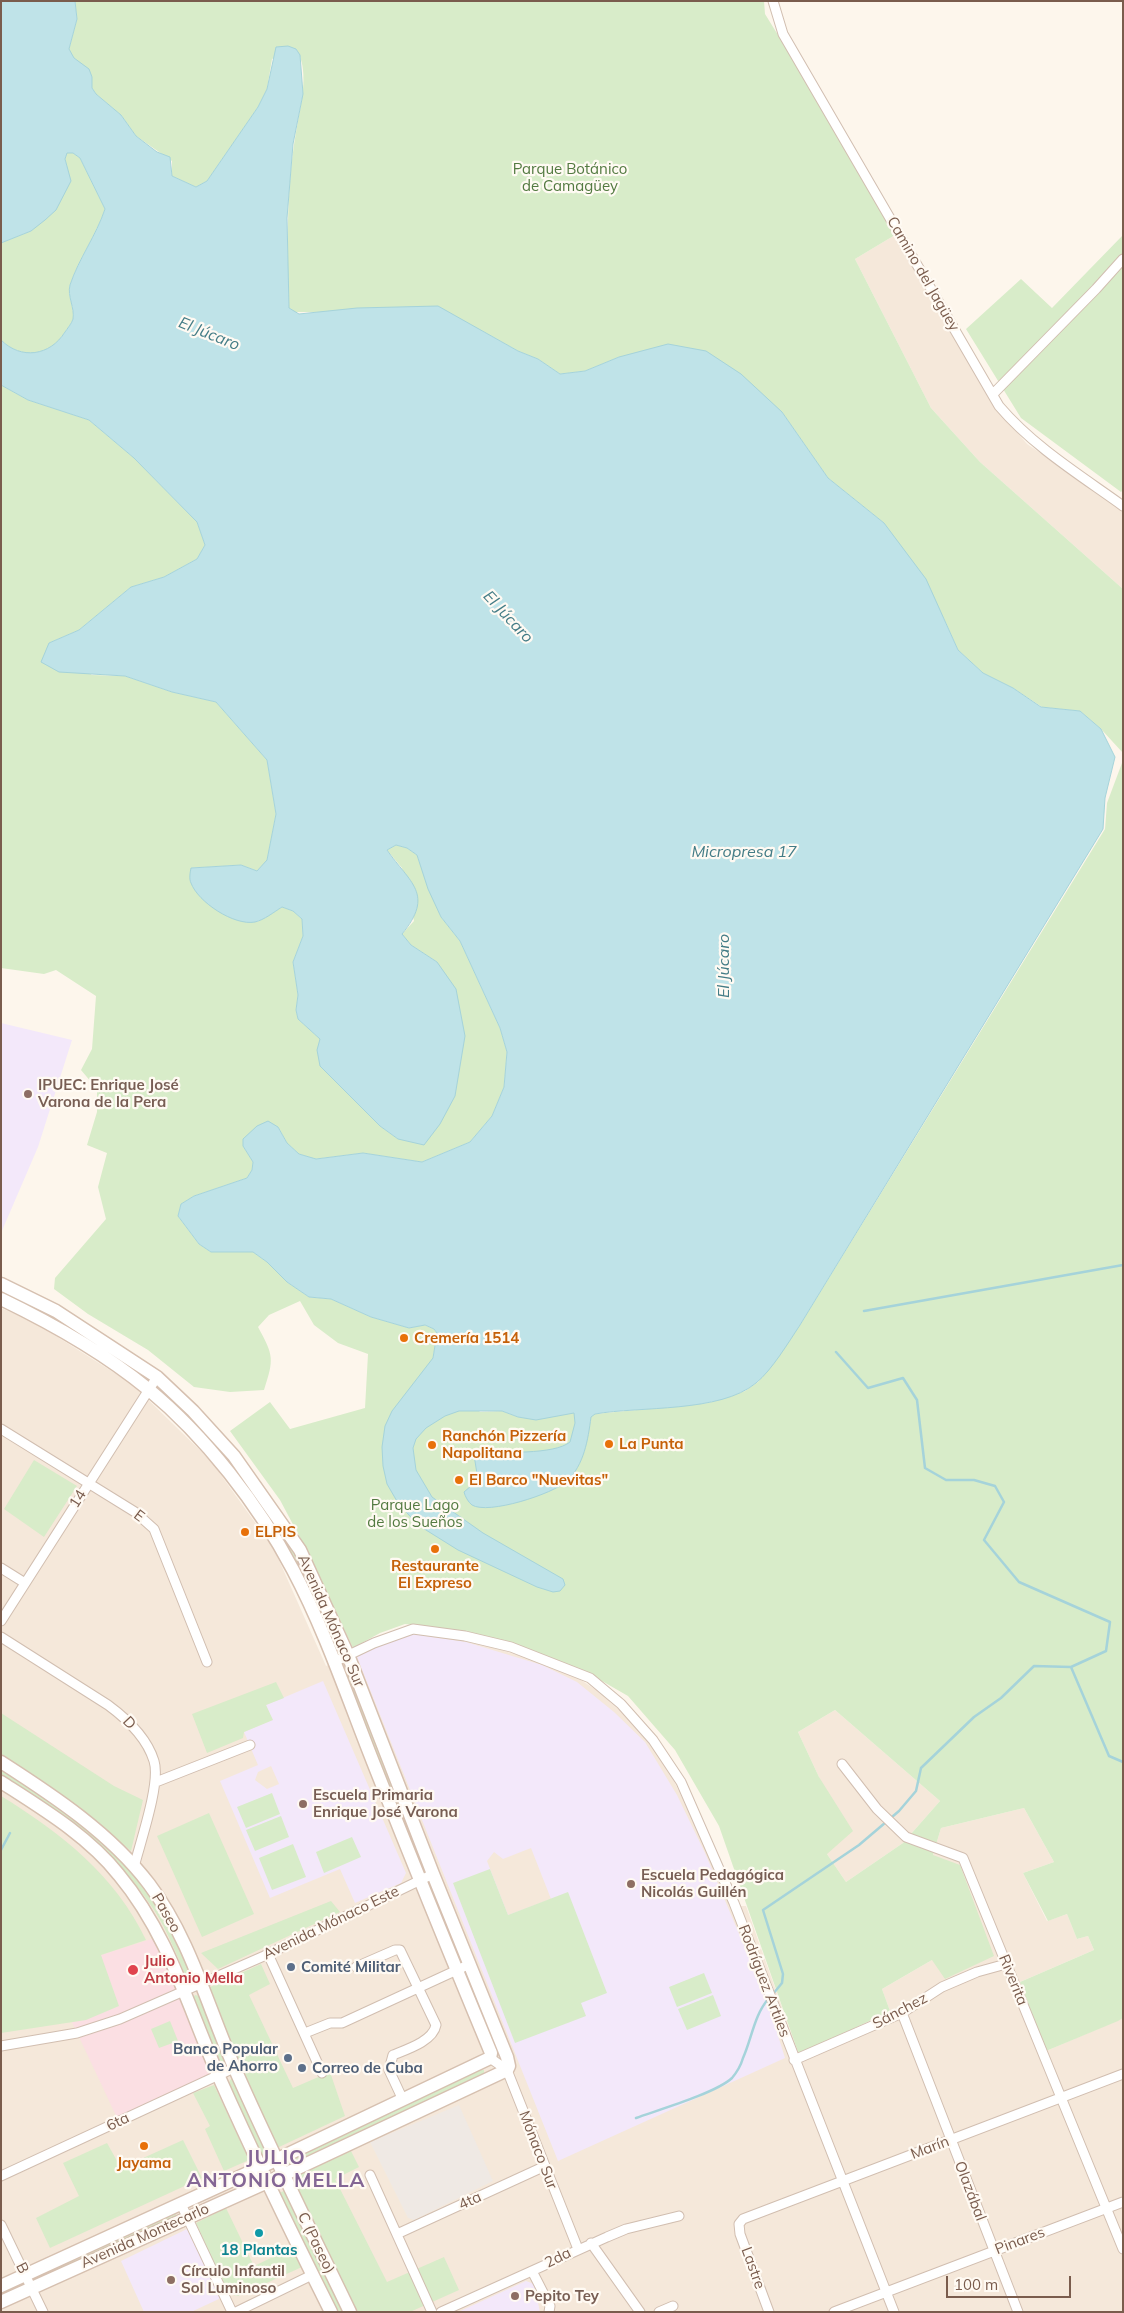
<!DOCTYPE html>
<html>
<head>
<meta charset="utf-8">
<style>
	body { margin:0 }
	#map { position:relative; width:1124px; height:2313px; overflow:hidden; background:#fdf6ec; font-family:Mulish,sans-serif }
	canvas { display:block }
	.frame { position:absolute; inset:0; border:2px solid #7a5c4d; pointer-events:none }
	.scale { position:absolute; left:946px; top:2276px; width:125px; height:22px; box-sizing:border-box; border:2px solid #7a5c4d; border-top:0; padding-left:6px; font-size:15px; line-height:18px; white-space:nowrap; color:#7a5c4d; -webkit-text-stroke:4px #fffaf3; paint-order:stroke }
</style>
</head>
<body>
<div id="map">
<canvas width="1124" height="2313"></canvas>
<div class="frame"></div>
<div class="scale">100 m</div>
</div>
<script>
const ctx = document.querySelector('canvas').getContext('2d');
ctx.lineJoin = 'round';
function fill(path, color) { ctx.fillStyle = color; ctx.fill(path, 'evenodd'); }
function strokePath(path, color, width, dash) { ctx.strokeStyle = color; ctx.lineWidth = width; ctx.lineCap = dash ? 'butt' : 'round'; ctx.setLineDash(dash || []); ctx.stroke(path); }
function label(font, color, halo, rows, align = 'center') {
  ctx.font = font + ' Mulish,sans-serif'; ctx.lineWidth = 4.5; ctx.setLineDash([]); ctx.textBaseline = 'middle'; ctx.strokeStyle = halo; ctx.fillStyle = color; for (const [text, x, y, turn = 0] of rows) {
    ctx.save(); ctx.translate(x, y); ctx.rotate((+turn || 0) * Math.PI / 180); ctx.textAlign = isNaN(turn) ? turn : align; if (halo) ctx.strokeText(text, 0, 0); ctx.fillText(text, 0, 0); ctx.restore();
  }
}
fill(new Path2D(`
	M900,232l93,171 34,41 90,61 6,-5v89l-143,-127 -49,-54 -76,-149z
	M1,1308l33,14 98,62 79,77 63,88 52,117 84,-34 56,8 66,19 44,18 22,14 34,31 29,32 73,152h12l53,149 91,-44 -8,-22 50,-29 1,-105 8,-27 83,-20 30,54 -31,11 24,48 20,-7 10,25 11,-3 6,14 -74,32 26,69 77,-33v294h-1122z
	M835,1710l105,91 -37,42 -57,39 -19,-28 -8,-77 -21,-45z`), '#f5e8da');
fill(new Path2D(`
	M459,2105l34,76 -79,39 -6,-2 -38,-76z`), '#efe9e4');
fill(new Path2D(`
	M1,1023l71,17 -34,107 -37,86z
	M412,1634l54,8 76,23 35,17 37,30 31,30 32,53 28,58 62,147 18,58 -227,103 -201,-504 29,-14zM531,1848l20,51 -43,16 -21,-54 7,-9 9,7z
	M323,1681l83,192 -5,10 -46,20 -15,-34 -70,29 -50,-117 38,-16 -14,-33 28,-12 -6,-15zM271,1766l8,18 -12,5 -12,-9 3,-8z
	M187,2229l34,69 -30,14h-47l-23,-51z
	M526,2281l8,3 6,28h-82z`), '#f3e8fa');
fill(new Path2D(`
	M161,1936l57,139 -99,47 -47,-100 14,-2 15,-65z`), '#fbdfe3');
fill(new Path2D(`
	M75,1h689l1,13 135,218 -45,27 76,149 49,54 143,127v164l-22,-24 -21,-18 -38,-4 -29,-19 -30,-15 -25,-23 -12,-27 -62,-100 -56,-45 -46,-66 -163,-55 -34,14 -25,3 -22,-15 -20,-8 -38,-21 -169,-18h-17l-5,-4c-2,-63 -3,-125 9,-187 4,-21 11,-53 -2,-72l-24,10 -5,30 -9,18 -51,74 -11,6 -24,-11v-15l-36,-25 -15,-21 -25,-21 -4,-6v-11l-21,-22 -2,-6 8,-30z
	M66,153h7l7,5 25,51c-9,27 -26,49 -35,76 -3,11 5,24 3,34 -1,4 -6,10 -8,13 -15,25 -44,28 -64,8v-97l30,-12 39,-50 -5,-22z
	M1123,235v255l-2,2 -100,-74 -55,-89 55,-50 31,29z
	M1,385l27,15 61,20 45,38 63,64 8,23 -8,14 -33,18 -33,10 -52,43 -30,13 43,32 33,1 47,16 44,10 51,58 9,54 -9,47 -10,10 -16,-6 -50,3 66,54 25,-15 11,4 9,8 1,17 -10,26 5,33 -2,15 2,9 22,20 13,39 47,48 18,13 39,-177 -26,-17 -9,-11 12,-13 -12,-53 -15,-18 9,-5 11,3 10,7 24,62 19,24 40,87 7,24 -3,35 -12,29 -22,26 -48,20 -59,-9 -48,6 -16,-5 -12,-11 -9,-16 -35,19 10,16 -1,8 -5,8 -53,18 -13,8 -3,12 21,28 12,8h42l14,10 20,20 22,15 22,2 40,18 38,11 15,-3 10,4 3,4 -4,25 47,54 22,-1 16,6 18,2 33,-7 26,2 113,-11 37,-12 13,-9 42,-57 305,-496 2,-26 15,-40 1,1255 -5,3 -72,30 -26,-69 74,-32 -6,-14 -11,3 -10,-25 -19,7 -25,-48 31,-11 -30,-54 -83,20 -8,27 27,10 34,91 -49,23 -13,-19 -50,29 8,22 -91,44 -80,-229 -44,-76 -47,-54 -26,-15 -110,-43 -42,-9 -45,-5 -25,9 -27,15 -48,-101 -25,-47 -50,-69 40,-29 20,27 75,-21 3,-54 -30,-11 -24,-18 -14,-24 -31,14 -11,12c16,29 16,32 6,63l-34,2 -36,-5 -46,-37 -60,-36 -34,-25 1,-11 51,-59 -8,-32 9,-34 -20,-8 10,-33v-23l-16,-19 11,-21 4,-53 -40,-26 -12,4 -43,-6zM835,1710l105,91 -37,42 -57,39 -19,-28 26,-23 -34,-54 -21,-45z
	M166,1393l59,62 45,58 29,48 32,72 -1,3 -34,-73 -132,-168z
	M34,1460l43,26 -33,51 -40,-28z
	M346,1672l3,1 63,162 -1,4 -3,-2 -64,-163z
	M276,1682l8,16 -18,7 7,15 -29,12 -1,6 -36,15 -15,-39z
	M1,1713l113,73 29,14 -12,51 -48,-39 -82,-56z
	M1,1768l91,62 54,58 27,45 19,47 -5,-1c-10,-23 -19,-47 -33,-69 -37,-57 -96,-98 -153,-134z
	M272,1793l8,21 -34,14 -9,-21z
	M1,1796c59,36 115,80 145,144l-45,15 18,51 -33,14 -85,13z
	M209,1813l45,101 -52,23 -45,-101z
	M281,1816l8,21 -34,14 -9,-21z
	M352,1837l9,20 -37,16 -8,-21z
	M293,1844l13,33 -34,13 -13,-32z
	M490,1869l18,46 60,-23 39,101 -26,10 5,13 -71,27 -62,-160z
	M331,1901l9,11 -122,57 -17,-16z
	M261,1964l9,20 -21,11 44,93 37,-16 15,44 -68,32 -69,-160z
	M704,1973l8,20 -35,14 -8,-20z
	M195,1995l4,1 29,67 -2,2 -4,1 -30,-67z
	M713,1995l8,21 -34,14 -9,-21z
	M170,2021l8,20 -19,7 -8,-19z
	M480,2070h4v4l-199,92v-5z
	M231,2079h2l36,76 -5,4 -36,-75z
	M214,2085l35,75 -25,11 -19,-42 5,-3 -17,-33z
	M183,2140l19,38 -152,70 -14,-30 43,-22 -16,-33 44,-20 14,25z
	M351,2151l8,16 -24,12 52,103 57,-25 15,33 -49,22h-53l-66,-133z
	M284,2191l3,3 57,118h-7l-58,-119z
	M226,2208l28,58 38,-18 10,19 -64,29 -10,-2 -32,-71z
	M175,2213l2,3 -146,66 -2,-4z`), '#d8ecc9');
const water = new Path2D(`
	M1,1h74l2,18 -8,30 5,9 15,11 3,8v11l4,6 25,21 15,21 21,16 13,5 2,19 24,11 11,-6 51,-74 9,-18 9,-42 12,-1 8,3 4,6 3,39 -10,50 -6,74 2,90 10,6 58,-6 81,-2 80,45 20,8 22,15 25,-3 34,-14 49,-13 38,7 35,23 41,38 46,66 56,45 42,56 32,71 25,23 30,15 28,19 39,4 21,18 14,28 -10,41 -2,31 -303,496c-12,18 -28,45 -44,58 -36,30 -116,23 -161,31l-4,3c-3,23 -7,48 -24,64 -14,13 -79,34 -95,24 -4,-3 -7,-9 -8,-13l14,-12 -4,-25 7,-3c20,0 73,3 89,-10l5,-19 -1,-10 -38,7 -18,-3 -16,-6h-43l-14,5 -19,12 -10,11 -3,9 3,22 16,27 51,36 80,46 2,6 -5,6 -7,1 -16,-5 -79,-37 -40,-25 -20,-22 -11,-19 -4,-18 -1,-19 3,-21 7,-15 41,-53 4,-25 -3,-4 -9,-4 -16,3 -38,-11 -40,-18 -22,-2 -22,-15 -20,-20 -14,-10h-42l-12,-8 -21,-28 3,-12 13,-8 53,-18 5,-8 1,-8 -10,-16v-7l14,-13 11,-5 10,6 9,16 12,11 17,5 47,-6 59,9 48,-20 22,-26 12,-29 3,-35 -7,-24 -40,-87 -19,-24 -13,-28 -11,-34 -10,-7 -11,-3 -9,5c23,33 48,44 15,84l9,11 26,17 19,27 9,47 -10,60 -15,28 -16,21 -26,-6 -18,-13 -60,-60 -3,-16 3,-11 -22,-20 -2,-9 2,-15 -5,-33 10,-26 -1,-17 -9,-8 -11,-4c-8,5 -18,13 -27,15 -21,4 -57,-20 -64,-39 -2,-4 -1,-10 0,-15l50,-3 16,6 10,-11 9,-46 -9,-54 -51,-58 -44,-10 -47,-16 -66,-4 -18,-10 8,-19 30,-13 52,-43 33,-10 33,-18 8,-14 -8,-23 -63,-64 -45,-38 -61,-20 -27,-15v-45c20,20 49,16 64,-8 2,-3 7,-9 8,-13 2,-11 -6,-23 -3,-34 9,-27 26,-49 35,-76l-25,-51 -7,-5h-6l-2,6 6,22 -15,29 -11,10 -14,11 -30,12z`);
fill(water, '#bfe3e8');
strokePath(water, '#a5d3da', 1);
strokePath(new Path2D(`
	M864,1311l259,-46
	M836,1352l32,36 35,-10 14,22 8,68 21,12h28l21,6 9,16 -20,38 35,42 91,40 -4,29 -35,16 38,89 14,6
	M1,1850l9,-17
	M773,1994l9,-11 1,-9 -20,-64 96,-65 40,-34 17,-20 5,-23 53,-51 27,-19 33,-32 37,1
	M636,2118c22,-8 80,-25 96,-40 5,-6 9,-13 11,-20 9,-20 11,-43 26,-60`), '#a5d3da', 2.5);
const street = new Path2D(`
	M773,1l10,33 216,372c35,41 81,69 124,100
	M993,394l103,-105 27,-30
	M1,1429l134,83 19,17 53,133
	M1,1568l24,15
	M1,1621l156,-244
	M1,1637l107,68c19,14 39,33 46,56 7,22 -14,82 -20,106
	M334,1662l40,-19 39,-14 52,7 46,11 79,31 31,26 32,36 28,42 53,121 160,409
	M842,1764l35,45 29,28 57,21 160,391
	M156,1782l94,-37
	M268,1954l54,119
	M356,1967l39,-17h5l36,75c-3,16 -28,24 -43,30l-4,15 14,30
	M902,2013l116,299
	M305,2033l25,-10h12l128,-59
	M1,2046l76,-13 43,-14 144,-63 169,-82
	M490,2058l17,12 71,179
	M794,2060l108,-47 40,-26 35,-15 29,-8
	M370,2175l62,137
	M1,2176l233,-108
	M181,2204l51,108
	M1,2225l42,87
	M397,2234l146,-67
	M591,2243l49,69
	M532,2271l18,35 -1,6
	M236,2312l76,-37
	M441,2312l166,-75 19,-8 53,-13
	M659,2312l14,-6
	M769,2312l-29,-78 -1,-10 4,-5 380,-145
	M834,2312l289,-110`);
const secondary = new Path2D(`
	M1,1284l55,27 101,66 36,34 41,45 66,94 48,105 85,219 74,183 2,9 -2,4 -224,105 -282,127
	M1,1299c52,25 103,54 147,90 57,47 111,116 145,181 34,64 57,135 84,202 37,94 75,187 114,281l-1,5 -229,109 -260,119
	M1,1762c53,34 109,71 148,122 41,54 59,124 86,185 36,82 76,162 115,243
	M1,1782c42,27 87,54 118,93 50,60 69,132 100,202 35,79 73,157 112,235`);
strokePath(street, '#d1beb0', 11);
strokePath(secondary, '#d6c0b0', 15);
strokePath(street, '#fff', 9);
strokePath(secondary, '#fff', 12);
for (const [x, y, r, color] of [
	[28,1094,5,"#8d6e63"],
	[404,1338,5,"#e8710a"],
	[609,1444,5,"#e8710a"],
	[432,1445,5,"#e8710a"],
	[459,1480,5,"#e8710a"],
	[245,1532,5,"#e8710a"],
	[435,1549,5,"#e8710a"],
	[303,1804,5,"#8d6e63"],
	[631,1884,5,"#8d6e63"],
	[291,1967,5,"#5c6f8a"],
	[133,1970,6,"#e0444e"],
	[288,2058,5,"#5c6f8a"],
	[302,2068,5,"#5c6f8a"],
	[144,2146,5,"#e8710a"],
	[259,2233,5,"#0f9aa8"],
	[171,2280,5,"#8d6e63"],
	[515,2296,5,"#8d6e63"]
]) { const dot = new Path2D(); dot.arc(x, y, r, 0, 2 * Math.PI); ctx.fillStyle = color; ctx.fill(dot); strokePath(dot, '#fffaf3', 2); }
label('15px', '#537a41', '#fffaf3', [
	["Parque Botánico",570,169],
	["de Camagüey",570,186],
	["Parque Lago",415,1505],
	["de los Sueños",415,1522]
]);
label('15px', '#7a5c4d', '#fffaf3', [
	["Camino del Jagüey",923,274,60],
	["14",78,1499,-58],
	["E",139,1516,37],
	["Avenida Mónaco Sur",331,1621,66],
	["D",129,1723,47],
	["Paseo",166,1913,60],
	["Avenida Mónaco Este",331,1923,-26],
	["Riverita",1013,1980,68],
	["Rodríguez Artiles",764,1981,69],
	["Sánchez",900,2011,-28],
	["6ta",118,2122,-26],
	["Marín",930,2148,-21],
	["Mónaco Sur",538,2150,69],
	["Olazábal",970,2191,69],
	["4ta",470,2201,-25],
	["Avenida Montecarlo",145,2236,-24],
	["Pinares",1020,2241,-21],
	["C (Paseo)",316,2243,64],
	["2da",558,2258,-26],
	["B",22,2268,64],
	["Lastre",753,2268,70]
]);
label('bold 15px', '#785e54', '#fffaf3', [
	["IPUEC: Enrique José",38,1085],
	["Varona de la Pera",38,1102],
	["Escuela Primaria",313,1795],
	["Enrique José Varona",313,1812],
	["Escuela Pedagógica",641,1875],
	["Nicolás Guillén",641,1892],
	["Círculo Infantil",181,2271],
	["Sol Luminoso",181,2288],
	["Pepito Tey",525,2296]
], 'left');
label('bold 15px', '#c56008', '#fffaf3', [
	["Cremería 1514",414,1338],
	["Ranchón Pizzería",442,1436],
	["Napolitana",442,1453],
	["La Punta",619,1444],
	["El Barco \"Nuevitas\"",469,1480],
	["ELPIS",255,1532],
	["Restaurante",435,1566,"center"],
	["El Expreso",435,1583,"center"],
	["Jayama",144,2163,"center"]
], 'left');
label('bold 15px', '#be3a42', '#fffaf3', [
	["Julio",144,1961],
	["Antonio Mella",144,1978]
], 'left');
label('bold 15px', '#4e5e75', '#fffaf3', [
	["Comité Militar",301,1967],
	["Banco Popular",278,2049,"right"],
	["de Ahorro",278,2066,"right"],
	["Correo de Cuba",312,2068]
], 'left');
label('bold 15px', '#0d838f', '#fffaf3', [
	["18 Plantas",259,2250]
]);
label('italic 16px', '#437c86', '#fffaf3', [
	["El Júcaro",209,334,22],
	["El Júcaro",508,617,47],
	["Micropresa 17",744,852],
	["El Júcaro",724,966,-90]
]);
ctx.letterSpacing = '1px';
label('bold 20px', '#846695', '#fffaf3', [
	["JULIO",276,2158],
	["ANTONIO MELLA",276,2181]
]);
ctx.letterSpacing = '0px';
</script>
</body>
</html>
